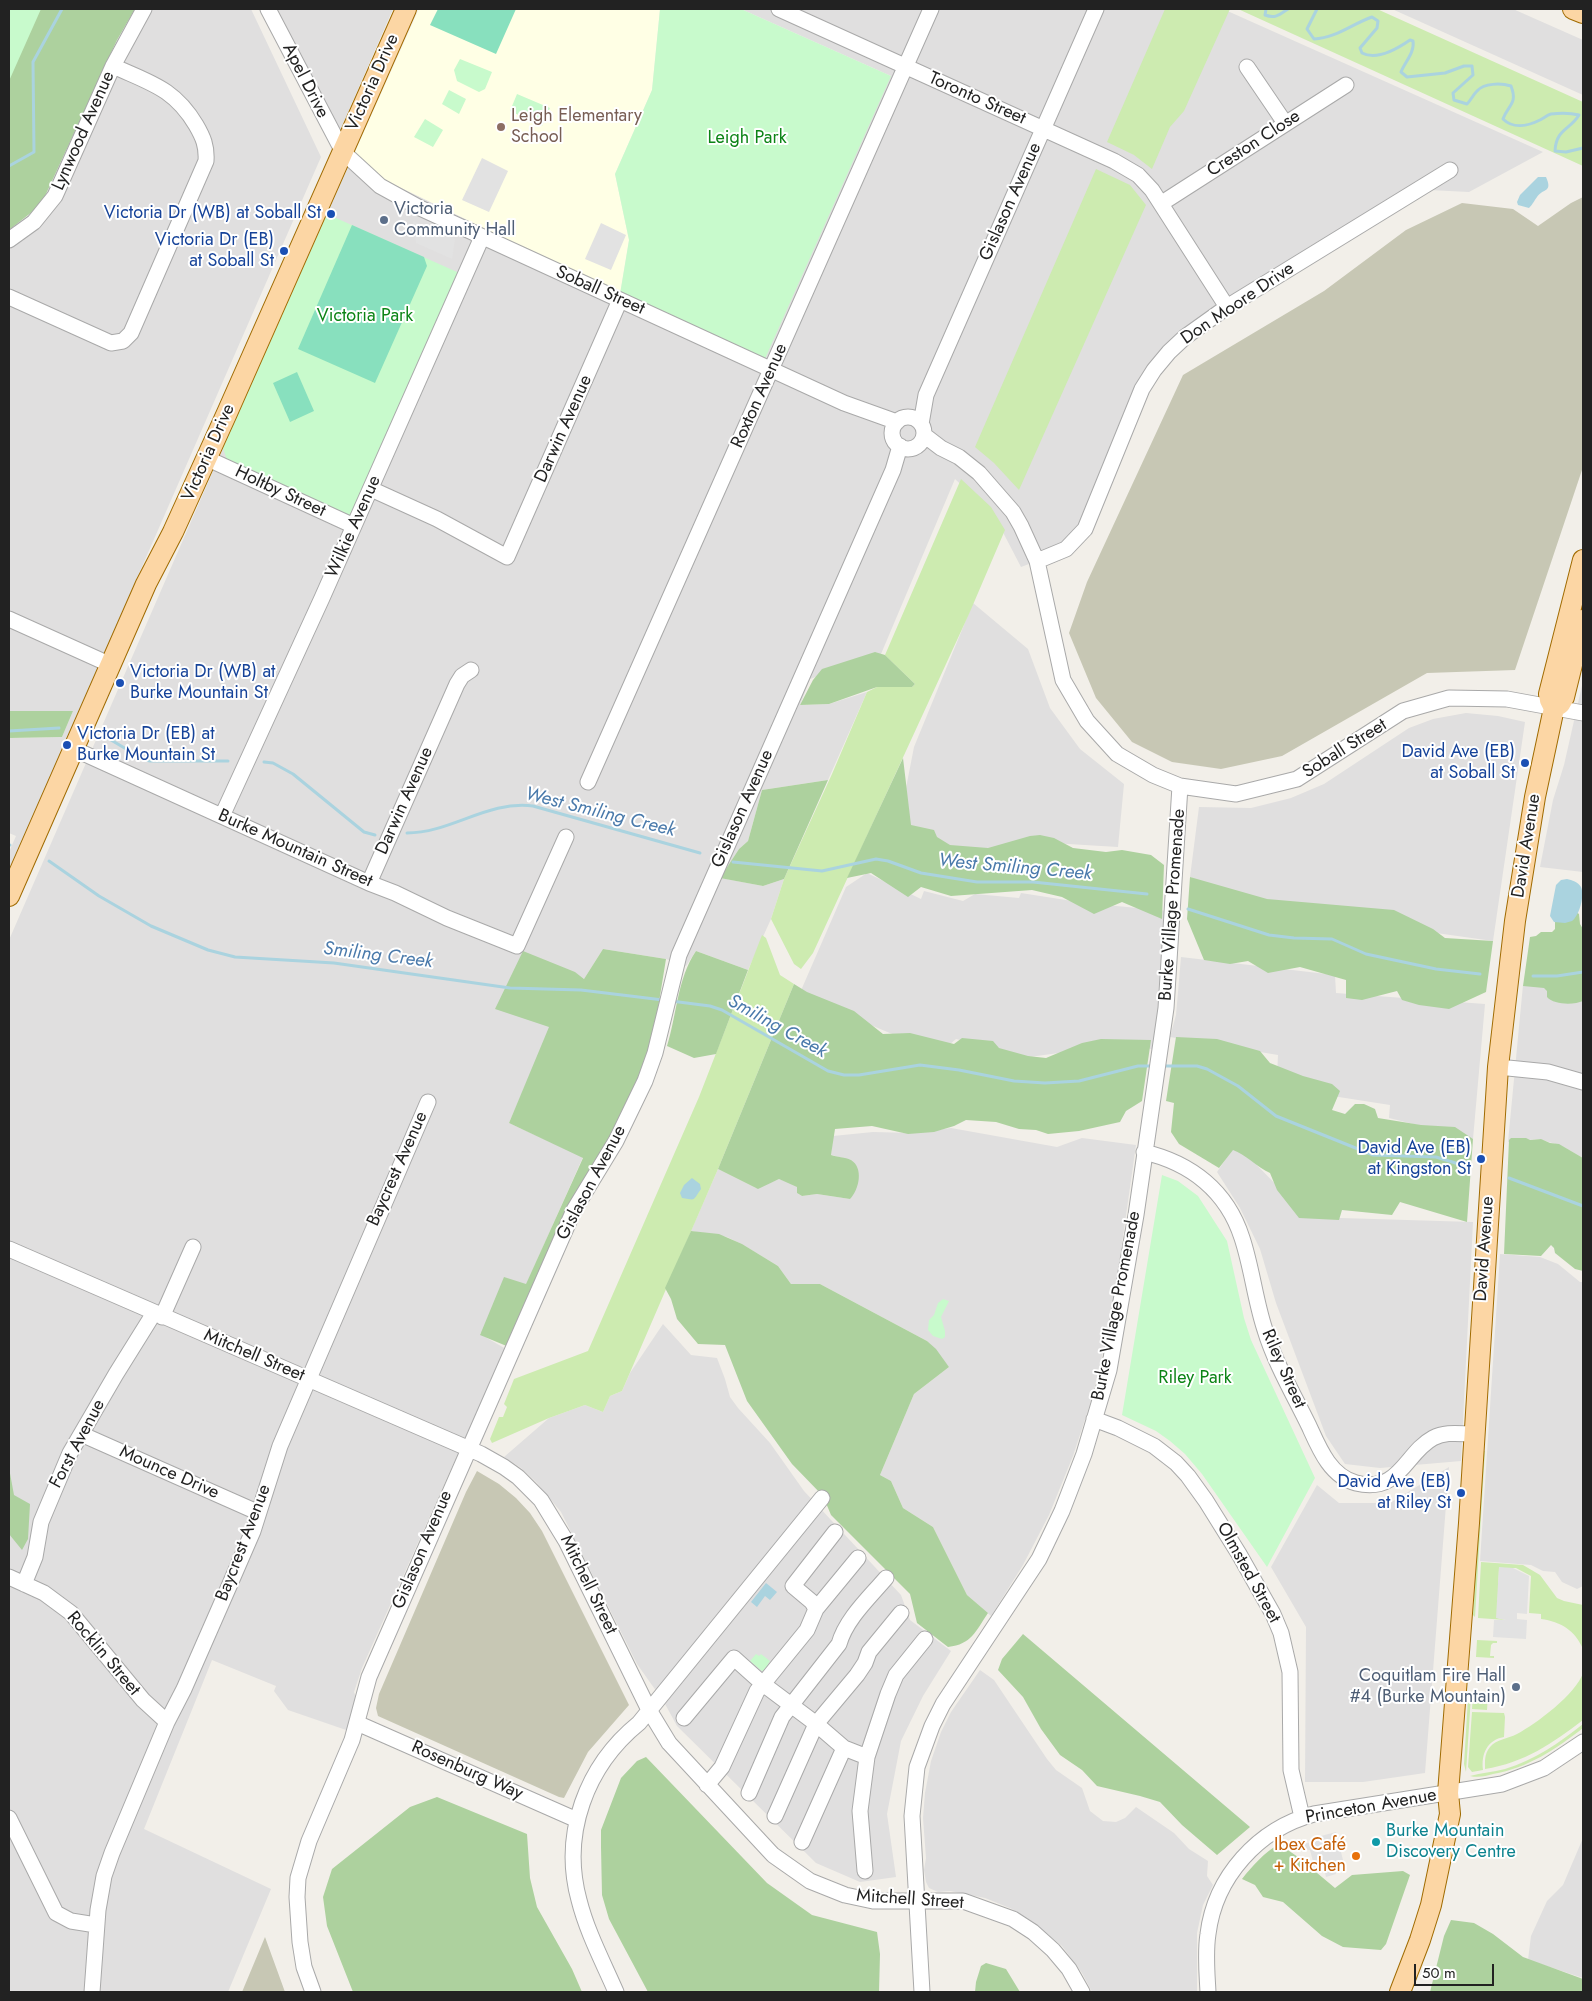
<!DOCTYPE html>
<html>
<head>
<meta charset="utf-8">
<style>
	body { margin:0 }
	#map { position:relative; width:1592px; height:2001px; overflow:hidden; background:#f2efe9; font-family:Jost,sans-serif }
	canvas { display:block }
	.frame { position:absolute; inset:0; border:10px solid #222; pointer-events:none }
	.scale { position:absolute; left:1414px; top:1964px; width:80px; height:22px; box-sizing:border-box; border:2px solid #222; border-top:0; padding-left:6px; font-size:15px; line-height:18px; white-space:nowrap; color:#222; -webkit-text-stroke:4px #fff; paint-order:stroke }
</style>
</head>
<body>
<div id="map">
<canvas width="1592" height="2001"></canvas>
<div class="frame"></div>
<div class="scale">50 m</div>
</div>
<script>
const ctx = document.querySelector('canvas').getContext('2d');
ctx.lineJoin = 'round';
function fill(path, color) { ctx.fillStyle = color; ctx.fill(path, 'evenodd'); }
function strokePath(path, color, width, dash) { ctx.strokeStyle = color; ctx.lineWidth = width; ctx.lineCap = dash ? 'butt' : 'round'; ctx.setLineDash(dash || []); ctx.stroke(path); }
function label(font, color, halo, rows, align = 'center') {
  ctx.font = font + ' Jost,sans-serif'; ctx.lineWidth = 4; ctx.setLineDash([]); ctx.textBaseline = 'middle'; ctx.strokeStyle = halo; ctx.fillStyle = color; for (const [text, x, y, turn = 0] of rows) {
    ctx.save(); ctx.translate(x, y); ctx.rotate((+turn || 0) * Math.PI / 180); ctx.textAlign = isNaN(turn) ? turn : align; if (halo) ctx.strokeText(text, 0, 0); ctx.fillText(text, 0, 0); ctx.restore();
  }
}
fill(new Path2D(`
	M135,9h116l70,148 -312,714v-19l7,-16 -7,-3v-95l53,-1 11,-26h-64v-481l18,-13 68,-129 22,-48z
	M276,9h117l-55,126z
	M741,9h482l320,143 -74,40 -40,-2 -201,117 -74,63 -69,159 -48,32 -16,6 -26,-50 -40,-38 -74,175 -71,25 -10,26 29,-1 38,-12 -39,88 -66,10 -14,51 -9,8 -18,29 42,8 21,-7 -13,40 -23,51 -52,-19 -10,15 -20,-7 -63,-10 -19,30 -10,-7 -65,151 74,34 -57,128 -46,49 26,15 -34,80 -17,31 -93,208 -8,24 2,5 -7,34 -61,-21 -14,-19 2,-5 -64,-26 -68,169 127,60 -43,103h-219v-1052l214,-492 127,-285 270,131 271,-218z
	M1392,9h121l70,31v55z
	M973,603l55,46 22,59 30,41 44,35 -6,63 -66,-4 -59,8 -70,-8 -25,-14 16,-82z
	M1583,681v191l-43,-5 13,-67 11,-35z
	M1466,713l32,3 27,6 -32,219 -64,-9 -128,-27 -78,-13 -33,-15 9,-70 52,1 40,-10 33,-14 85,-56 24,-9z
	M867,873l54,26 3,-8 39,10 12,-7 44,4 2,-5 64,10 84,8 -5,78 -11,60 -49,-2 -75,10 -73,-18 -7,6 -52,-9 -98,-41 47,-108z
	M1181,957l154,18 1,18 149,11 -12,135 -84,-21 1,-13 -64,-10 -49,-19 1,-21 -108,-18 6,-22z
	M1523,985l28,1 32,13v159l-21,-12 -23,-7 -31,3z
	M951,1128l106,19 25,-9 54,7 -24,169 -20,84 -19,58 -24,59 -26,50 -32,51 -24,-21 -34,-68 -30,-19 -12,-27 -11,-6 34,-81 35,-27 -22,-26 -107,-57h-29l-13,-18 -35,-21 -16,-8 -36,-6 27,-62 38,19 23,-9 18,6v8l5,3 15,-2 33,5 1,-39 -20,-5 2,-19 40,-4 40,1z
	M1236,1144l72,73 165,5 -12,239 -81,7 -35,-4 -19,-28 -50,-133 -16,-54 -20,-41 -23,-36z
	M1500,1254l40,3 18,7 22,18h3v304l-6,3 -15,-7 -7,-10 -12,-1 -12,-6 -51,-4z
	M663,1324l28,31 26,3 8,21 5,18 8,11 32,35 34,48 97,104 9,25 41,31 -28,45 -22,45 -14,73 9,63 -36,5 -44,-19 -139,-137 -13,-24 -27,-38 -76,-152 -25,-30 -15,-14 -17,-11 45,-39 36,-13 18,7 7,-16 12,-5 8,-18z
	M1449,1467l-24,306 -62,9h-58l1,-155 -35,-60 46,-82 22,18h51z
	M980,1670l14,10 53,79 9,11 26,18 8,23 13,10 13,1 9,-4 11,-11 38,26 15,16 19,12 -1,15 6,9 -10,20 -6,28v59h-105l-10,-19 -20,-27 -32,-26 -18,-11 -27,-11 -35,-7 -12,1 -9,-4 -3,-6 -2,-12 2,-12 -3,-40 2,-25 6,-32 10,-29 10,-20z
	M1583,1838v140l-55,-18 3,-24 16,-35 16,-16z`), '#e0dfdf');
fill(new Path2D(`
	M419,9h241l-8,81 -37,84 14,66 -9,54 -270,-131z`), '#ffffe5');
fill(new Path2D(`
	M1583,197v270l-68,203 -88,3 -145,83 -61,13 -49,-7 -40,-20 -36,-44 -27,-65 18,-51 96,-207 141,-84 82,-61 56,-27 51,6 25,17 33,-23z
	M477,1471l22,13 17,14 14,15 12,18 87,174 -41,47 -24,46 -5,-1 -181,-81 -2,-8 3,-14 87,-202z
	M265,1937l20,55h-43z`), '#c7c7b4');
fill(new Path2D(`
	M1165,9h65l-46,102 -14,16 -18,42 -18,-14 -27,-13z
	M1238,9h139l206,93v64z
	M1096,169l34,16 16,20 -127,285 -25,-27 -19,-16z
	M961,479l30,28 14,23 -36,84 -156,339 -12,16 -7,-5 -23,-45 13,-40 48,-105 35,-82 10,-5h35l3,-3 -30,-29z
	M762,935l4,3 14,37 14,9 -76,185 -96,222 -12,5 -7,16 -18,-7 -36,13 -57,25 -2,-4 9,-22h4l4,-10 -3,-3 10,-25 74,-28 111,-254z
	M1482,1451h3l-10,166 -2,-2z
	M1481,1562l42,3 17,10 17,23 7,3 19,4v44c-8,-19 -22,-27 -42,-30v-5l-12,-1 2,-37 -15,-8h-17l-2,50 9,2 -28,-2z
	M1477,1640l20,1v2h-4l-2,2 -1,11h4v2l-18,-1z
	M1583,1673v47c-30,23 -59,43 -98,49 0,-7 -1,-15 5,-22 7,-8 17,-8 27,-13 19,-10 59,-40 66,-61z
	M1473,1695h15l-1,15 -15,-1z
	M1471,1696l-5,76 -2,-8 4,-66z
	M1472,1712l32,1 1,4 -1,20c-17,3 -23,17 -21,33l-11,2 -4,-5z
	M1583,1724v4c-27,21 -55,40 -90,46 -7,2 -15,4 -23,2 11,-3 23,-4 35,-7 30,-9 54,-26 78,-45z`), '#cdebb0');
fill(new Path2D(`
	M9,9h126l-18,31 -72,156 -8,12 -28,22z
	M875,652l10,3 30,29 -3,3h-35l-48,17 -29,1 13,-25 9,-11z
	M9,711h64l-11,26 -53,1z
	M903,758l8,67 23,5 3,7 13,8 38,3 42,-12 10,-1 14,3 19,10 33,4 16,-2 29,5 13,10 -2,54 -40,-17 -28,12 -32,-17 -30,-7 -81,6 -30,-9 -13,10 -37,-24 -24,5z
	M828,780l-44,99 -21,7 -43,-8 19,-29 9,-8 14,-51z
	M1190,877l77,22 127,11 39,19 12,9 48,3 -7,51 -37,17 -30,-4 -17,-5 -5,-9 -35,9 -16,-2v-18l-46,-13 -32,6 -20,-12 -18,3 -26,-4 -17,-41z
	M1576,912l3,2 1,10 3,5v72c-9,4 -29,4 -36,-4v-6l-3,-3 -21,-2 7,-49 6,-1 5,-4h11l3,-3v-9z
	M603,949l63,10 -14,86 -33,80 -110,222 -29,-12 24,-58 22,7 57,-126 -74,-35 40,-96 -54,-18 28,-58 52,21 9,7z
	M696,951l52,19 -32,84 -22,4 -27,-12c10,-31 10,-67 29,-95z
	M794,984l13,8 47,19 29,23 27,-1 44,11 8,-6 31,3 6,7 29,8 18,2 36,-15 19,-4 50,1 -9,61 -16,10 -6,11 -41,9 -31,3 -12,-4 -17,-1 -23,-7 -30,-2 -12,6 -20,6 -26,2 -36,-8 -37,3 -4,26c6,2 14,2 20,5 13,8 8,30 -1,39l-33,-5 -15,2 -5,-3v-6l-18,-8 -21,10 -40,-20z
	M1176,1037l41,2 43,12 10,12 33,13 29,8 8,7 -8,19 13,4 10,-10h9l11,5 3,9 43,7 34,2 18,12 -6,83 -67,-20 -8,13 -50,-5 -3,10 -40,-2 -22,-28 -7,-17c-13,-6 -25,-19 -37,-23l-14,18 -40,-24 -8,-12 3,-29 -8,-2z
	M1511,1138h15l4,2 11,-1 9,4 9,1 24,14v113l-8,-2 -20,-16 -1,-5 -3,-3 -10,11 -37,-2 5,-114z
	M691,1231l28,3 23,10 36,22 13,18h29l107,57 9,8 13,18 -35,27 -34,81 11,6 12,27 30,19 34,68 21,18c-13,19 -16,31 -40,34l-31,-24 -7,-29 -79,-79 -8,-19 -31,-32 -45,-63 -22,-56 -27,-1 -21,-25 -6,-20 -6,-11z
	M9,1468l5,27 16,9 -2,35 -6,11 -13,-16z
	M1023,1634l227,193 -33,28 -35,-30 -22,-23 -20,-6 -43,-10 -15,-16 -22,-15 -19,-26 -18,-32 -25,-27 4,-11z
	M646,1757l121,126 45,32 65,17 3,22 -1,38h-231l-39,-73 -7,-24 -1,-48v-17l20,-52 16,-17z
	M437,1797l90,37 3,44 7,29 35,62 10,23h-229l-26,-66 -4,-29 9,-28 78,-62z
	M1279,1844l19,13 37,31 17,-13 51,-4 7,4 -24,69 -5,6 -38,-3 -21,-11 -39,-34 -20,-5 -8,-12 -13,-6c11,-14 22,-26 37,-35z
	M1451,1920l23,3 19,11 30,23 60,22v13h-153l14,-56z
	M986,1963l20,6 14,23h-45l1,-10 5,-16z`), '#add19e');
fill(new Path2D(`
	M9,9h32l-32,72z
	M660,9h81l150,67 -127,285 -144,-67 9,-54 -14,-66 37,-84z
	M460,59l32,13 -7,17 -6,3 -22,-11 -3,-11z
	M449,90l17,9 -7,15 -17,-10z
	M517,94l33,14 -8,18 -32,-15z
	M425,119l18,11 -10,17 -19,-10z
	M327,214l139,62 -110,246 -129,-62 -4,-12z
	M1162,1175l16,6 20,15 29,45 17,77 7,22 64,138 -48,89 -65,-93 -17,-20 -15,-13 -14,-10 -34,-16z
	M943,1299l6,2 -8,16 4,14v6l-3,2 -9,-3 -5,-6 1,-10 5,-5 4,-12z
	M756,1654l3,2 2,-2 9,7 -2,3 2,2 -3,4 -5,1 -12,-10z`), '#c8facc');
fill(new Path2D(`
	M438,9h78l-20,45 -66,-29z
	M352,225l72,32 3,9 -52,117 -77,-34z
	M297,372l17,39 -24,11 -17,-39z`), '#88e0be');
fill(new Path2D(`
	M482,158l26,13 -19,41 -27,-12z
	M413,221l42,18 -3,20 -36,-16z
	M601,223l25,12 -15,35 -26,-11z
	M1499,1567l14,1 16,8 -2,38 -10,-1v6l10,1 -1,19 -33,-2 1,-17h12l-10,-2z
	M1336,1832l9,36 -10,3 1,3 -10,3 -3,-13 -9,1 -4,-15h-4l-2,-6 11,-3 2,-4z`), '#e2e2e2');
fill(new Path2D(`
	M1538,177h8c7,16 -3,11 -9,20 -3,4 -4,7 -8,11l-11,-3 -1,-3 3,-7z
	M1567,879c5,1 11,3 14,8 4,9 -2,29 -9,34l-7,2 -11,-1 -4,-6 6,-31 5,-5z
	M692,1178l8,6 1,5c-9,13 -5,11 -19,9l-2,-5 4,-8z
	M766,1583l11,9 -7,8 -5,-4 -8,11 -6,-5z`), '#aad3df');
strokePath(new Path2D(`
	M1266,9l-1,6c10,4 14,0 23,-6
	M1317,9l-10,20 7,10c22,-1 38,-15 58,-22l6,4 -1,7 -17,20 2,5c15,8 35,-4 48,-13l3,1c2,11 -8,21 -12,31l6,5 38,-4 19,-7h8l1,9 -20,18 1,7 13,4c4,-4 6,-9 10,-13 7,-8 24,-8 34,-5 7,18 -3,19 -8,33 10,10 25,7 37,1 4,-2 7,-5 11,-6 8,-1 20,-1 28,1 -9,15 -23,14 -24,36l11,1 17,-4
	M9,166l25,-14 -1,-90 29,-53
	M9,731l50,-3
	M106,737l37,22 7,2h78
	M264,762l9,1 20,11 71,58 11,3
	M407,833c44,0 81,-33 126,-27l167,47
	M9,845h1
	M49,861l50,35 52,30 57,24 27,7 99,6 176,25 71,2 82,10
	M733,862l89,9 54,-12 12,2 33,12 56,9h56l114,12
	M1188,909l81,26 25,3 38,1 34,15 70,15 44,5
	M1533,976h24l26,-4
	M671,1001l39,5 12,4 106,61 16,4h15l61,-10 39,5 55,11 31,2 34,-2 59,-15h15
	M1162,1066h35l10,3 31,17 38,30 97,39 63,2 26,8
	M1509,1178l74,28`), '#aad3df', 3);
const minor = new Path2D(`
	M268,9l75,143 37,34 40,22 424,195 53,19
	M779,9l335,152 24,14 14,15 75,117
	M1247,67l38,56
	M1162,203l184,-118
	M9,240l25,-18 21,-26 58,-130 31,-57
	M9,297l102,46 12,-2 8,-8 75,-172c1,-15 -3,-24 -10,-36 -22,-37 -46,-42 -83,-59
	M892 433a16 16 0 1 1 32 0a16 16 0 1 1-32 0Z
	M921,424l5,-29 170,-386
	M924,435l17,13 18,9 20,16 34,39 8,14 16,35 26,119 24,41 30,33 36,21 27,11 56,8 61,-15 106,-68 46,-13 58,1 76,14
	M206,458l148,68
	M371,489l66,30 70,38 113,-257
	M1037,561l29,-12 19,-20 57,-140 12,-19 15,-18 16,-15 42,-30 223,-137
	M9,619l102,46
	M74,749l295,134 26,10 52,25 70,28 49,-109
	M588,782l343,-773
	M222,816l100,-218 160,-361
	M369,883l88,-199 5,-8 9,-6
	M1498,1067l50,5 35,10
	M1144,1152c47,11 83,39 98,86 10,30 13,62 23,92 10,33 29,65 44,96 10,22 21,50 47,57 44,11 49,-30 77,-45 13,-7 27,-4 41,-4
	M9,1249l472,205 23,13 14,10 23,23 25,41 83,169 20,33 104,112 37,26 35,14 28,6h90l50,18 20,13 20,18 16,19 13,23
	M162,1317l31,-70
	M1094,1419l24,9 36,18 22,17 12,13 18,25 33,53 34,60 8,19 9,39 1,98 11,47
	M81,1434l176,78
	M9,1577l35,16 27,20 72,87 24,22
	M24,1584l11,-27 6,-35 29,-69 46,-79 38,-61
	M816,1609l42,-51
	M684,1718l50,-60 29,26 44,-54 9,-21 -4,-7 -19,-16 42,-54
	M357,1723l220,97
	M867,1757l21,-63 8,-19 29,-36
	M707,1785l15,-18 35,-76 6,-7 52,39 29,25 23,9 -7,54 5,60
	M749,1793l33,-76 57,-73c7,-25 30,-46 47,-66
	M775,1816l41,-92 41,-49 8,-12 4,-11 32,-39
	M9,1818l47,95 15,8 25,4
	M802,1842l42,-94
	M92,1992l6,-82 6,-34 8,-23 55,-131 17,-33 46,-105 23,-53 27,-85 148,-344
	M313,1992l-9,-25 -4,-25 -3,-45 1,-19 11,-37 43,-101 17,-63 205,-467 42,-69 29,-60 10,-28 24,-98 214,-485 7,-24
	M616,1992c-13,-30 -29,-60 -37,-92 -18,-66 7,-134 60,-177l183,-225
	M922,1992l-10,-176 5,-49 15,-41 11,-22 96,-145 23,-48 22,-57 25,-84 27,-155 30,-207 14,-222
	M1208,1992c-1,-19 -3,-39 0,-58 7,-57 50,-105 106,-120l188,-30 42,-16 39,-26`);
const major = new Path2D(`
	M1573,9l10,4
	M1554,708l6,-4 4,-7 19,-77
	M9,896l137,-312 27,-52 54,-119 179,-404
	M1400,1992l20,-52 11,-35 19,-91 -2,-21 21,-270 29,-456 17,-146 20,-124 19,-89 -4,-8 -1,-6 34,-134`);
strokePath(minor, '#a9a9a9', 17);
strokePath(major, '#a06b00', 22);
strokePath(minor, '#fff', 15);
strokePath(major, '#fcd6a4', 20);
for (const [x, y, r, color] of [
	[501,127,5,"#8d6e63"],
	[331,214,5,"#1a4fb4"],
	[384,220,5,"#5c6f8a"],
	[284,251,5,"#1a4fb4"],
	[120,683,5,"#1a4fb4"],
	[67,745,5,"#1a4fb4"],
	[1525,763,5,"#1a4fb4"],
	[1481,1159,5,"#1a4fb4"],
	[1461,1493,5,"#1a4fb4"],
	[1516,1687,5,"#5c6f8a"],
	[1376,1842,5,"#0f9aa8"],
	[1356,1856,5,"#e8710a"]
]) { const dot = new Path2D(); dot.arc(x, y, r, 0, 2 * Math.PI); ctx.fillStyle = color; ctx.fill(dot); strokePath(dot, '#fff', 2); }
label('18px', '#222', '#fff', [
	["Apel Drive",305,81,63],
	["Victoria Drive",373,83,-66],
	["Toronto Street",977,99,24],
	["Lynwood Avenue",84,131,-66],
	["Creston Close",1254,144,-33],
	["Gislason Avenue",1011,202,-66],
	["Soball Street",600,291,24],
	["Don Moore Drive",1238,304,-34],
	["Roxton Avenue",760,396,-66],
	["Darwin Avenue",564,429,-66],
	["Victoria Drive",209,453,-66],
	["Holtby Street",280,492,25],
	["Wilkie Avenue",354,527,-66],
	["Soball Street",1345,749,-32],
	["Darwin Avenue",405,801,-66],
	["Gislason Avenue",743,809,-66],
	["David Avenue",1527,846,-81],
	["Burke Mountain Street",295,849,24],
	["Burke Village Promenade",1173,905,-86],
	["Baycrest Avenue",398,1169,-66],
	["Gislason Avenue",592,1183,-62],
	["David Avenue",1485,1249,-86],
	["Burke Village Promenade",1117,1306,-79],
	["Mitchell Street",254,1356,23],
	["Riley Street",1283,1369,66],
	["Forst Avenue",78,1444,-62],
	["Mounce Drive",169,1473,24],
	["Baycrest Avenue",244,1543,-69],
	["Gislason Avenue",423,1550,-67],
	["Olmsted Street",1248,1573,61],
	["Mitchell Street",588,1585,64],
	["Rocklin Street",103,1654,50],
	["Rosenburg Way",467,1771,24],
	["Princeton Avenue",1371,1807,-10],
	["Mitchell Street",910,1900,4]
]);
label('18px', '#785e54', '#fff', [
	["Leigh Elementary",511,117],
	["School",511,138]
], 'left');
label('18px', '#0c8416', '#fff', [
	["Leigh Park",747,139],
	["Victoria Park",365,317],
	["Riley Park",1195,1379]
]);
label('18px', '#4e5e75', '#fff', [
	["Victoria",394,210],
	["Community Hall",394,231],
	["Coquitlam Fire Hall",1506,1677,"right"],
	["#4 (Burke Mountain)",1506,1698,"right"]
], 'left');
label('18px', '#164399', '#fff', [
	["Victoria Dr (WB) at Soball St",321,214],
	["Victoria Dr (EB)",274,241],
	["at Soball St",274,262],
	["Victoria Dr (WB) at",130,673,"left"],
	["Burke Mountain St",130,694,"left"],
	["Victoria Dr (EB) at",77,735,"left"],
	["Burke Mountain St",77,756,"left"],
	["David Ave (EB)",1515,753],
	["at Soball St",1515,774],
	["David Ave (EB)",1471,1149],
	["at Kingston St",1471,1170],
	["David Ave (EB)",1451,1483],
	["at Riley St",1451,1504]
], 'right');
label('18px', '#0d838f', '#fff', [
	["Burke Mountain",1386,1832],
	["Discovery Centre",1386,1853]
], 'left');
label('18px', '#c56008', '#fff', [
	["Ibex Café",1346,1846],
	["+ Kitchen",1346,1867]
], 'right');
label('italic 19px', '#4a7aab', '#fff', [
	["West Smiling Creek",600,813,14],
	["West Smiling Creek",1015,868,5],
	["Smiling Creek",378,956,7],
	["Smiling Creek",777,1027,29]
]);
</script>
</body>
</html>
